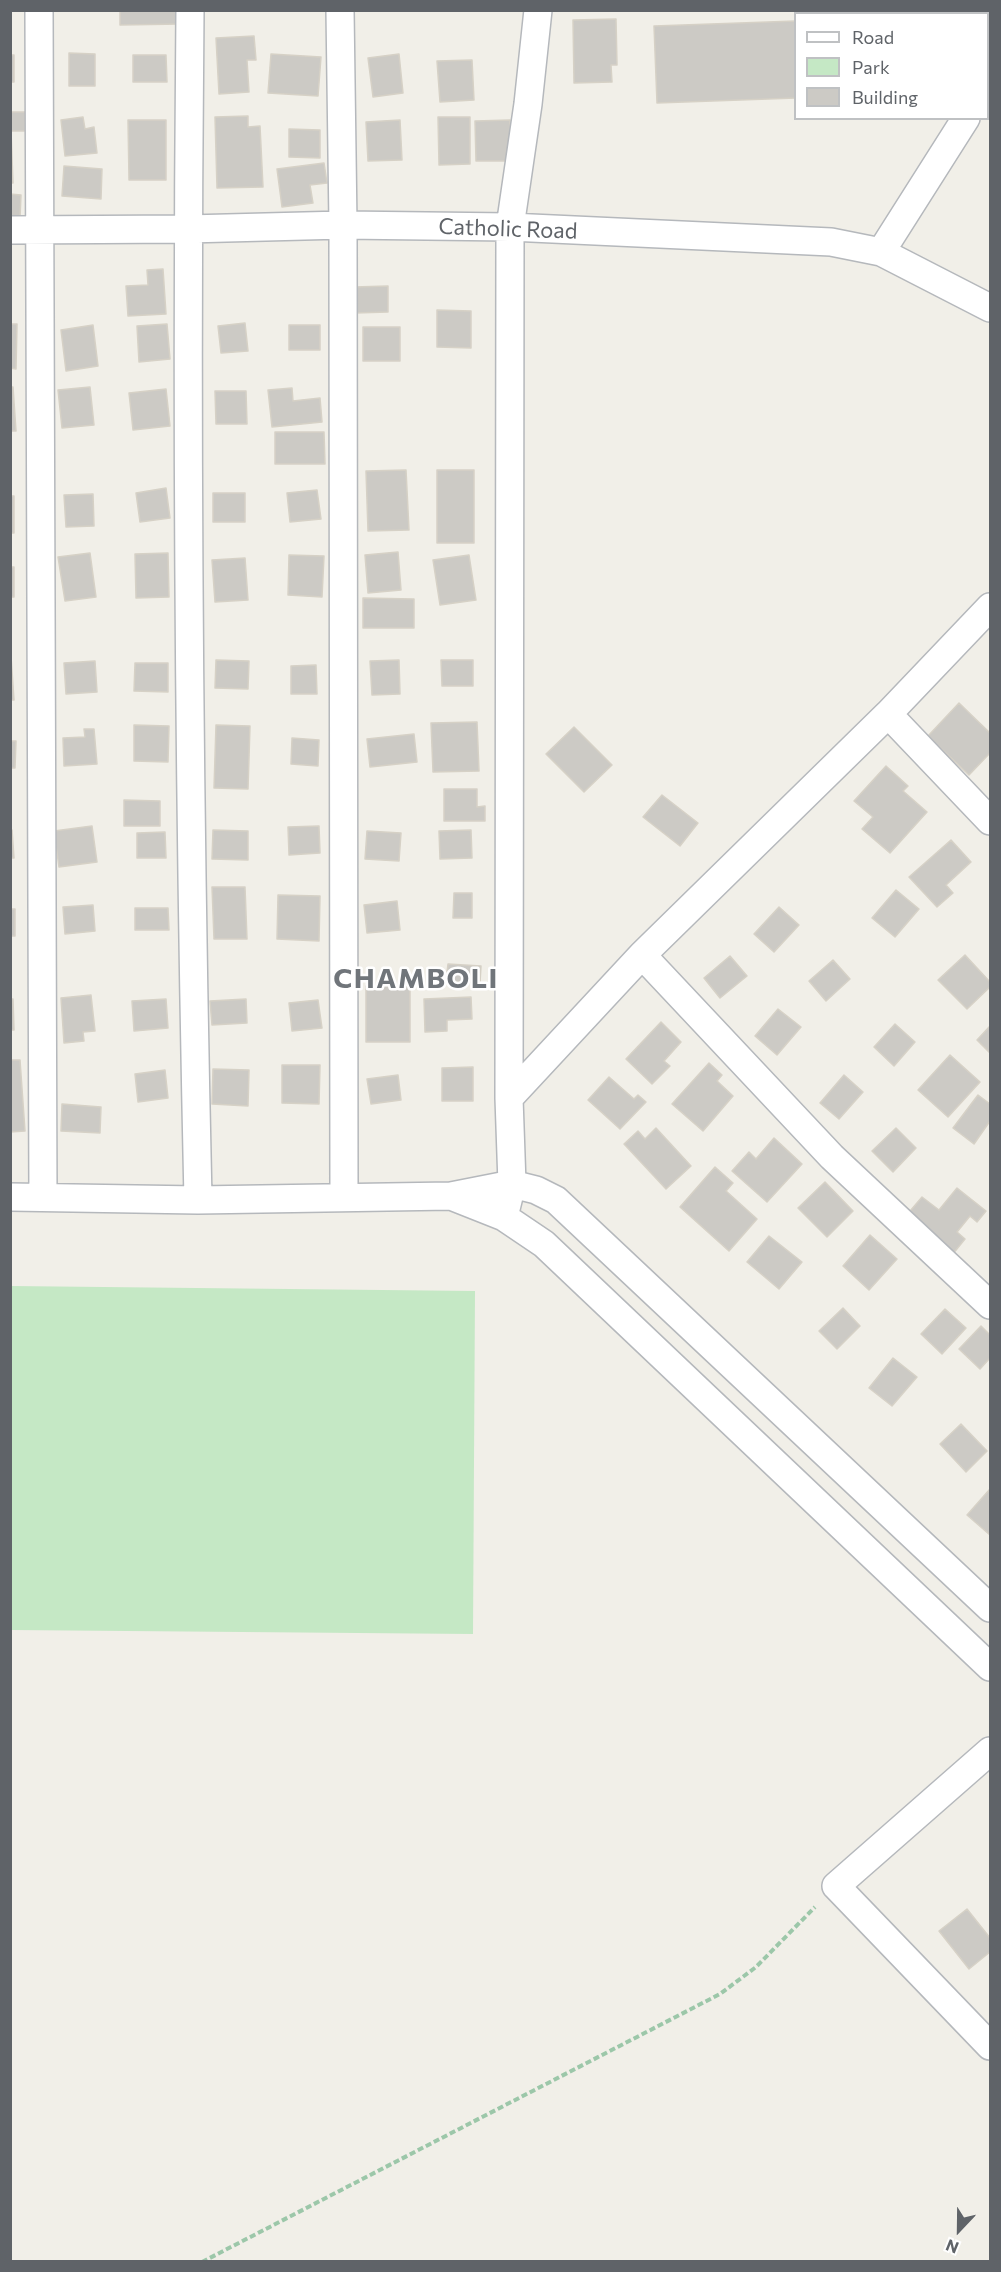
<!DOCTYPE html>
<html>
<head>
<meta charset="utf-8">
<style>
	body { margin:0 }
	#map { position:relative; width:1001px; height:2272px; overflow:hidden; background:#f1efe8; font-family:Commissioner,sans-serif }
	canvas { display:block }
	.frame { position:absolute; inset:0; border:12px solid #5f6368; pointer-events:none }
	.legend { position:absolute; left:794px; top:12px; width:195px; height:108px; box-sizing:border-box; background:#fff; border:2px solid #bfc1c3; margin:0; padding:8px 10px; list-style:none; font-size:18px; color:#5f6368 }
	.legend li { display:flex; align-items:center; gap:12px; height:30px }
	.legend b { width:30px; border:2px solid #bfc1c3 }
	.north { position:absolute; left:929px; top:2200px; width:60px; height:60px; -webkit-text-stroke:4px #fff; paint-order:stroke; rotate:202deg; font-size:16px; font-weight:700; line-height:24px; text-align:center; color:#5f6368 }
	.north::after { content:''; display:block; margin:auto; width:21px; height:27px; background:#5f6368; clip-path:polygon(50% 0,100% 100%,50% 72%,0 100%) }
</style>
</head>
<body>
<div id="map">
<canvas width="1001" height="2272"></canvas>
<div class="frame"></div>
<ul class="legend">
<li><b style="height:8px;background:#fff"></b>Road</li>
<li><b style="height:16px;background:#c5e8c5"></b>Park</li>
<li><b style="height:16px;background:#cccac5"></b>Building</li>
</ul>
<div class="north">N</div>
</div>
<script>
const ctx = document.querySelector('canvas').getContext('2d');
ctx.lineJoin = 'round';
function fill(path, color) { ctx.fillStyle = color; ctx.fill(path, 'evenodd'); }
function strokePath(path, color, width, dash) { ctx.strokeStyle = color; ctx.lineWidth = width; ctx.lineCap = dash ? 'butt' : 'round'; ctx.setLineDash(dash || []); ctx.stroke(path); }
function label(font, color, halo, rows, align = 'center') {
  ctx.font = font + ' Commissioner,sans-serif'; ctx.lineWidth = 5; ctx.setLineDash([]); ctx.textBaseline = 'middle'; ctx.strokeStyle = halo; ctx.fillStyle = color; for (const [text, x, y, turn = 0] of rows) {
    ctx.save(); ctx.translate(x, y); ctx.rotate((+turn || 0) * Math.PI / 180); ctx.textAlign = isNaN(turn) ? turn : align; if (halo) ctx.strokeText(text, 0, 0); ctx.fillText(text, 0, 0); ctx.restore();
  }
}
fill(new Path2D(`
	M11,1286l464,5 -2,343 -462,-4z`), '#c5e8c5');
const building = new Path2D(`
	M120,10h61v14l-61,1z
	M986,10h4v31l-2,-1z
	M616,19l1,46h-6l1,17 -38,1 -1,-63z
	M796,21v77l-139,5 -3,-77z
	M254,36l2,24h-9l2,32 -30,2 -3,-56z
	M69,53l26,1v32h-26z
	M271,54l50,3 -3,39 -50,-3z
	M399,54l4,39 -30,4 -5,-39z
	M10,55h4v27h-4z
	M133,55h33l1,27h-34z
	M472,60l2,40 -34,2 -3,-41z
	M10,112h15v19h-14l2,52h-3z
	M248,116v11l12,-1 3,61 -46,1 -2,-71z
	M83,117l2,12 9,-2 3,26 -32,3 -4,-36z
	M438,117h32v47l-31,1z
	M128,120h38v60h-37z
	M400,120l2,40 -34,1 -2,-39z
	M510,120v41h-34l-1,-40z
	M289,129l31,1v28l-31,-1z
	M324,163l3,20 -17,2 3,18 -31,4 -5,-38z
	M64,166l38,3 -1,30 -39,-3z
	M10,194l11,1 -1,23 -10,-1z
	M163,269l3,45 -38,2 -2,-30 22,-1 -1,-15z
	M388,286v26l-33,1 -1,-26z
	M437,310l34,1v37l-34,-1z
	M245,323l3,28 -27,2 -3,-27z
	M10,324h7l-1,45 -6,-1z
	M167,324l3,35 -31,3 -2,-36z
	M93,325l5,41 -32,5 -5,-41z
	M289,325h31v25h-31z
	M363,327h37v34h-37z
	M10,387h3l3,44h-6z
	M90,387l4,38 -32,3 -4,-38z
	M292,388l1,13 27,-3 2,24 -50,5 -4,-37z
	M166,389l4,37 -37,4 -4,-37z
	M215,391h31l1,33h-31z
	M275,432h49l1,32h-50z
	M406,470l3,60 -41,1 -2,-60z
	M437,470h37v73h-37z
	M166,488l4,30 -30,4 -4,-29z
	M317,490l4,29 -31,3 -3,-29z
	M213,493h32v29h-32z
	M93,494l1,32 -28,1 -2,-32z
	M10,496h4v37h-4z
	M398,552l3,38 -33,3 -3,-38z
	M90,553l6,44 -31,4 -7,-44z
	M168,553l1,44 -33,1 -1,-44z
	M289,555l35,1 -2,41 -34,-2z
	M469,555l7,45 -36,5 -7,-45z
	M245,558l3,42 -33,2 -3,-42z
	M10,567h4v30h-4z
	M363,598l51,1v29h-51z
	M10,642l4,58h-4z
	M216,660l33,1 -1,28 -33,-1z
	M399,660l1,34 -28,1 -2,-34z
	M441,660h32v26h-31z
	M95,661l2,31 -31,2 -2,-31z
	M135,663h33v29l-34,-1z
	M316,665l1,29h-26v-28z
	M959,703l31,30v20l-21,22 -41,-39z
	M477,722l2,49 -46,1 -2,-49z
	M134,725l35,1 -1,36 -34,-1z
	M216,725l34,1 -2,63 -34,-1z
	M574,727l38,38 -28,27 -38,-38z
	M84,729h10l3,35 -33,2 -1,-28 22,-1z
	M414,734l3,28 -47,5 -3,-28z
	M292,738l27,2 -1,26 -27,-2z
	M10,741h6l-1,27h-5z
	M886,766l22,20 -5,5 24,21 -37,41 -28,-24 11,-12 -19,-16z
	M444,789h33v18l8,-1v15h-41z
	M662,795l36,28 -18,23 -37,-29z
	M124,800l36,1v25h-36z
	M92,826l5,36 -38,5 -5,-36z
	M319,826l1,27 -31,2 -1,-28z
	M10,830h2l2,28h-4z
	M213,830l35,1v29l-36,-1z
	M471,830l1,28 -32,1 -1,-28z
	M367,831l34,2 -2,28 -34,-2z
	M165,832l1,26h-29v-25z
	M951,840l20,22 -25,23 7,8 -16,14 -28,-30z
	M212,887h33l2,52h-33z
	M896,890l23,19 -24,28 -23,-19z
	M454,893h18v25h-19z
	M278,895l42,1 -1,45 -42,-2z
	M397,901l3,29 -33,3 -3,-28z
	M93,905l2,26 -30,3 -2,-27z
	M779,907l20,18 -25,27 -20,-18z
	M135,908h33l1,22h-34z
	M10,909h5v27h-5z
	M965,955l25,27v5l-23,22 -29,-29z
	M730,956l17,20 -27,22 -16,-20z
	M833,960l17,19 -24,22 -17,-20z
	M448,964l33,2 -1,17 -34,-2z
	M366,986h44v56h-44z
	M91,995l4,36 -12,1 1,9 -20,2 -3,-45z
	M471,997l1,22 -25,1v11l-22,1 -1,-33z
	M10,999h3l1,31h-4z
	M166,999l2,29 -34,3 -2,-30z
	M246,999l1,24 -35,2 -2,-24z
	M318,1000l4,28 -30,3 -3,-28z
	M778,1009l23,18 -24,28 -22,-19z
	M661,1022l20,20 -17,19 6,5 -18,18 -26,-25z
	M895,1024l20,18 -21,24 -20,-19z
	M990,1026v27l-13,-13z
	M950,1055l30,27 -32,35 -30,-27z
	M10,1060h10l5,71 -15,1z
	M709,1063l13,12 -5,6 16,15 -30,35 -31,-27z
	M282,1065h38l-1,39 -37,-1z
	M473,1067v34h-31v-33z
	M213,1069l36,1 -1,36 -36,-2z
	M165,1070l3,28 -30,4 -3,-28z
	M398,1075l3,25 -30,4 -4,-25z
	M844,1075l19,17 -24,27 -19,-16z
	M609,1077l25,22 4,-4 8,7 -26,27 -32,-29z
	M978,1095l12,9v17l-16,23 -21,-16z
	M62,1104l39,3 -1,26 -39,-2z
	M656,1128l35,38 -25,23 -42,-45 14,-13 7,8z
	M896,1128l20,20 -23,24 -21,-21z
	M774,1138l28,26 -35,38 -35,-31 17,-19 7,7z
	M715,1167l18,16 -7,8 31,28 -28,32 -49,-44z
	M825,1182l28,29 -26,26 -29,-29z
	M957,1188l29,23 -9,11 -7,-6 -13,16 8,7 -13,16 -47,-38 17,-20 17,13z
	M870,1235l27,24 -28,31 -26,-24z
	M769,1236l33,26 -23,27 -32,-27z
	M843,1308l17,18 -23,23 -18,-18z
	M945,1309l21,19 -24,26 -21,-20z
	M981,1326l9,9v23l-10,11 -21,-20z
	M893,1358l24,19 -25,29 -23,-18z
	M961,1424l26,27 -21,21 -26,-28z
	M990,1489v46l-23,-20z
	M967,1909l23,29v14l-21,17 -30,-38z`);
fill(building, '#cccac5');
strokePath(building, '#d6d1c6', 1.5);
const street = new Path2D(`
	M39,10l4,1187
	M190,10c-4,397 -1,794 8,1190
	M340,10l3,215 1,972
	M988,85l2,-4
	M10,230l178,-1 155,-4 167,2 321,15 50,10 109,56
	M881,252l85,-134
	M888,714l102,107
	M642,955l190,202 158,148
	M509,1098l1,-871 18,-123 10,-94
	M451,1196l53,21 40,27 446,423
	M10,1197l188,3 253,-4 61,-12 24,6 20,10 434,408
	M504,1217l8,-33 -3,-86 133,-143 246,-241 102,-107
	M990,1751l-154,135 154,160`);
strokePath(street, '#b5b8bc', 30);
strokePath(new Path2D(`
	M202,2262l518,-268 36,-27 59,-60`), '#9cc7a9', 4, [6, 3]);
strokePath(street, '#fff', 27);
label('22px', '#5f6368', '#fff', [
	["Catholic Road",508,229,2]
]);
ctx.letterSpacing = '1.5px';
label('bold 28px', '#70757a', '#fff', [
	["CHAMBOLI",416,979]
]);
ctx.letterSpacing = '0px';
</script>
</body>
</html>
